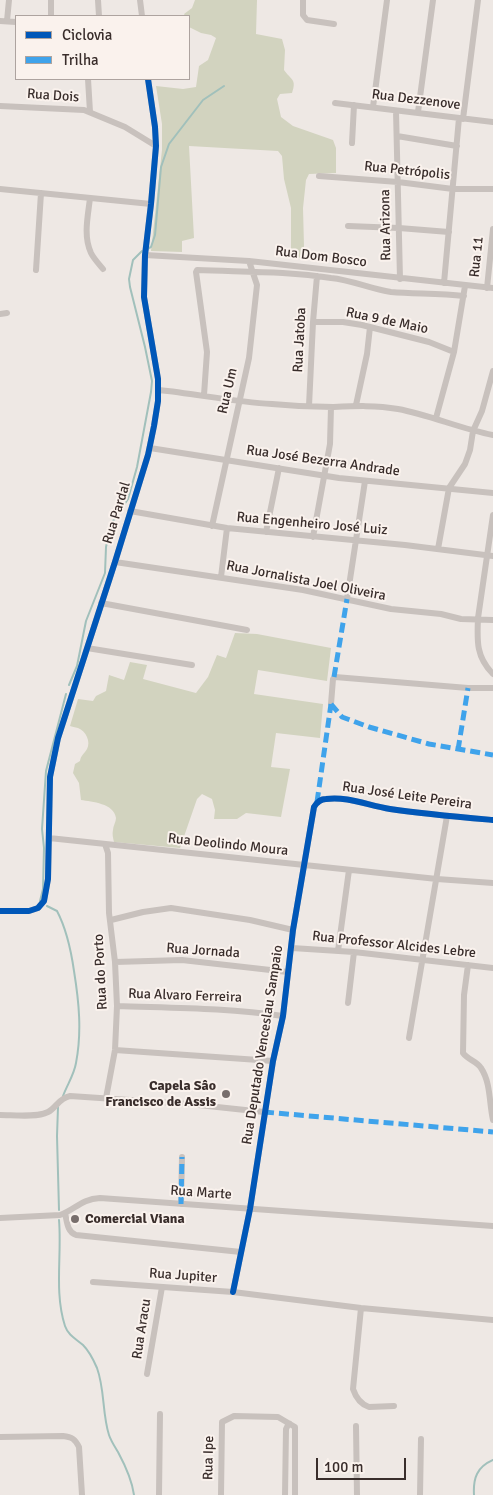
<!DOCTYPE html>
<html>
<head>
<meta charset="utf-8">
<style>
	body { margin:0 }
	#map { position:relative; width:493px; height:1495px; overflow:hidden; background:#eee8e4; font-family:Signika,sans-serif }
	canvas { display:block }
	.legend { position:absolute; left:15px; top:15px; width:175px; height:65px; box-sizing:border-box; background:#faf2ed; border:1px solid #ada39f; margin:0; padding:6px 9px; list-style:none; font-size:15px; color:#392d2b }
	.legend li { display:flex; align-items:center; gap:10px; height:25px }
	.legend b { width:25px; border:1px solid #ada39f }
	.scale { position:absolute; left:316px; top:1458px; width:90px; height:22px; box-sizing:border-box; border:2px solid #392d2b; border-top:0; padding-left:6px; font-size:15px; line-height:18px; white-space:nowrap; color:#392d2b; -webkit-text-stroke:4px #faf2ed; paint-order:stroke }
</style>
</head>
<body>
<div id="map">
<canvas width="493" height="1495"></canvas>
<ul class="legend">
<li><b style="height:6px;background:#0057b8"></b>Ciclovia</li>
<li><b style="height:6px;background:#3fa3eb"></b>Trilha</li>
</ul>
<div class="scale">100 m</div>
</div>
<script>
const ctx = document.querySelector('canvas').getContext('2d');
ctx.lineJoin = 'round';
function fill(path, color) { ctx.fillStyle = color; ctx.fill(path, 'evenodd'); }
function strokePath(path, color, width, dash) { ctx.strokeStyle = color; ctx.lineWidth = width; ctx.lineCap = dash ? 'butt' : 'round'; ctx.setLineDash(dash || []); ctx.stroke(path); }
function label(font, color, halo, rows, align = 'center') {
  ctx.font = font + ' Signika,sans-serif'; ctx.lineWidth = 4; ctx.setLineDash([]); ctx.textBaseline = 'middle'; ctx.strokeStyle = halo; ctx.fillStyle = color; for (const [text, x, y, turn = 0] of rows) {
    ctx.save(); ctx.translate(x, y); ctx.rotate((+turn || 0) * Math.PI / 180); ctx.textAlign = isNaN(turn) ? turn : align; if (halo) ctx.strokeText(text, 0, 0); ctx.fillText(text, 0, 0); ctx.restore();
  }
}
fill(new Path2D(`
	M195,0h62l-1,34 26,5 3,11 -1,20c7,10 13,9 8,23l-12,1 -3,5 4,18 12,9 40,14 3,8v25l-27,1 -3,6 -3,28 1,38 -2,12 -9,-1 -2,-3v-46l-7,-29 -2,-23 -4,-5 -89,-5 5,92 -12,3v11l-31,-1 11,-101v-26l-6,-38 27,3 13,-2 3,-21 9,-6 8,-22 -5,-3 -10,-2 -12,-6v-11h-4l-1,-2 8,-6z
	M235,633l22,1 74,14 -4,33 -69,-11 -4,24 69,10 -3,34 -44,-5 -5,34 19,2 -9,48 -35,-4 -9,6h-23l1,-9 -3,-11 -10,-5 -5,5 -17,49 -66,-6c-1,-4 -2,-8 -1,-12 0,-4 3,-8 3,-12 -2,-15 -24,-16 -35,-18l-2,-17 -6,-10 2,-9 5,-3c1,-6 4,-7 7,-12 4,-7 -1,-18 -9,-21 -3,-1 -6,-1 -8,-2l8,-27 15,2 3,-5 10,-5 3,-16 15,5 6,-18 17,3 -4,14 53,14 12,-16 9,-22 9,3z`), '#d2d3bf');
strokePath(new Path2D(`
	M147,249l4,-2 4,-12 6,-68 8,-23 34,-44 21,-14
	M69,685l8,-19 9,-45 19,-48 1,-26 4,-18 3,-8 15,-22 9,-32 14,-75 1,-11 -7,-34 -15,-60 -1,-8 4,-19 9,-9
	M40,901l3,-12 1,-41 -2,-19 4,-58 20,-77
	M47,906l10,5c10,19 14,39 17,60 5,31 8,61 2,92 -2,12 -9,22 -13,33
	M58,1107l-1,29 2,74
	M59,1220c3,35 -5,72 6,106 3,9 11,13 18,19 5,5 11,16 14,23 8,22 5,45 12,67 2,6 6,12 9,17 7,13 14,28 16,43
	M474,1495c-1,-17 3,-28 19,-35`), '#a1c0bb', 2);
strokePath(new Path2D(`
	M98,0l1,16
	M140,0l2,16
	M303,0v15l4,5 27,4
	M51,16v-16
	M0,21l16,1
	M7,21l2,-21
	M88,79l2,33
	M335,103l158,19
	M0,106l84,4 41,17 31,19
	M373,107l14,-107
	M396,111l4,168
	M418,112l15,-112
	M463,119l15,-119
	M397,136l60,10
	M352,143l2,-38
	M319,176l79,6 55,7h40
	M0,189l151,15
	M90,198c-2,18 -7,38 1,55 3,6 8,11 12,16
	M348,226l51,2 50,4
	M145,255l104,6 244,27
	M36,270l5,-77
	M444,283l15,-165
	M487,288l6,-59
	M0,314l7,-1
	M313,322h30l19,3 67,17 25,10
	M159,390c38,4 75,12 113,14 20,2 41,3 61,3 22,-1 43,-2 65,2 32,6 63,20 95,26
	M204,395l3,-43 -11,-80 1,-2c45,2 90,1 134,8 21,2 39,11 60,14 24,2 48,1 73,4
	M356,405l11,-51 3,-27
	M309,406l4,-84 4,-46
	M436,418l18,-66 11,-66
	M150,448l189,30 154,15
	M130,511l97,17 178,17 88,11
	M493,515l-15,103c-1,23 -2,39 15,56
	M212,526l37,-168 8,-73 -8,-24
	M266,532l13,-64
	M313,537l17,-93 1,-37
	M438,549l11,-61 16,-24 5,-14 3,-19 9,-20 11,-40
	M115,562l188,28 88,19 50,5 20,5 32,1
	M221,577l6,-49
	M347,599l18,-118
	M101,603l146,27
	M87,648l105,17
	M331,704l2,-25 2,-2 133,11h25
	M49,838l388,41 56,4
	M105,844l3,9 1,60 6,49 2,44 -2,44 -9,48
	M0,911h29l9,-3 6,-7 4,-22 2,-102 8,-39 57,-176 33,-107 6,-29 4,-25v-22l-14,-82 1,-42 6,-51 5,-58 -1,-19 -7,-48
	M111,920l32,-8 28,-4 79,12 43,10
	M292,948l62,4 139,16
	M338,951l11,-81
	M115,962l67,-2 106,12
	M468,965l-4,30 -1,58c5,7 14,8 18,15 10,15 8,35 12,52
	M348,1003l6,-51
	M117,1006c55,2 111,2 166,10
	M409,1038l38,-222
	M115,1050l158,11
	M0,1115c13,0 36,3 48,-3 8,-4 11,-14 22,-16l119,8 75,8
	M181,1204l1,-47
	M65,1213c2,8 2,19 11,22l165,17
	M0,1218l60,-3c15,-5 21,-16 40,-17l393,28
	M93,1282l140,10 128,16 132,12
	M233,1292l17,-83 23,-148 10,-45 10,-86 21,-123c3,-5 6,-8 12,-8 22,-3 43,7 64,10 34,5 69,8 103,11
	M361,1308l-8,81c3,9 7,15 16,18l25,-1
	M147,1374l15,-87
	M356,1426l1,69
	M0,1437l63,-1c9,1 12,3 16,11l3,48
	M159,1495l1,-81
	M221,1495l1,-73 12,-6 44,1 17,10v68
	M285,1495l1,-66 2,-4 2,-1
	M420,1495l1,-56`), '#c8c1bd', 6);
strokePath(new Path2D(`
	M334,677l13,-78
	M331,704l11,13 27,10 60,17 64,11
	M458,750l10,-62
	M317,802l14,-98
	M264,1112l229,20
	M181,1204l1,-47`), '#3fa3eb', 5, [10, 5]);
strokePath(new Path2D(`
	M0,911h29l9,-3 6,-7 4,-22 2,-102 8,-39 57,-176 33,-107 6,-29 4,-25v-22l-14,-82 1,-42 6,-51 5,-58 -1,-19 -7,-48
	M233,1292l17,-83 23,-148 10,-45 10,-86 21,-123c3,-5 6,-8 12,-8 22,-3 43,7 64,10 34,5 69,8 103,11`), '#0057b8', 6);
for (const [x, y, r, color] of [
	[226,1094,5,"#786e6c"],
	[75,1219,5,"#786e6c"]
]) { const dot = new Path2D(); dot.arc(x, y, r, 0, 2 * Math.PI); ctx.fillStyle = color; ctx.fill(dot); strokePath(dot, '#faf2ed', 2); }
label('14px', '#392d2b', '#faf2ed', [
	["Rua Dois",53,96,4],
	["Rua Dezzenove",416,100,7],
	["Rua Petrópolis",407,171,6],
	["Rua Arizona",386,225,-91],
	["Rua Dom Bosco",321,257,7],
	["Rua 11",477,257,-84],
	["Rua 9 de Maio",387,321,12],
	["Rua Jatoba",300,340,-87],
	["Rua Um",228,391,-77],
	["Rua José Bezerra Andrade",323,461,8],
	["Rua Pardal",117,513,-73],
	["Rua Engenheiro José Luiz",312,524,5],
	["Rua Jornalista Joel Oliveira",306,581,11],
	["Rua José Leite Pereira",407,796,8],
	["Rua Deolindo Moura",228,845,6],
	["Rua Professor Alcides Lebre",394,945,6],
	["Rua Jornada",203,951,4],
	["Rua do Porto",101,972,-93],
	["Rua Alvaro Ferreira",185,996,2],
	["Rua Deputado Venceslau Sampaio",263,1045,-81],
	["Rua Marte",201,1193,4],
	["Rua Jupiter",183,1276,4],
	["Rua Aracu",142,1329,-81],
	["Rua Ipe",209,1458,-89]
]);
label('bold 14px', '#392d2b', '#faf2ed', [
	["Capela Sâo",216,1086],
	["Francisco de Assis",216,1102],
	["Comercial Viana",85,1219,"left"]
], 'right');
</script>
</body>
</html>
